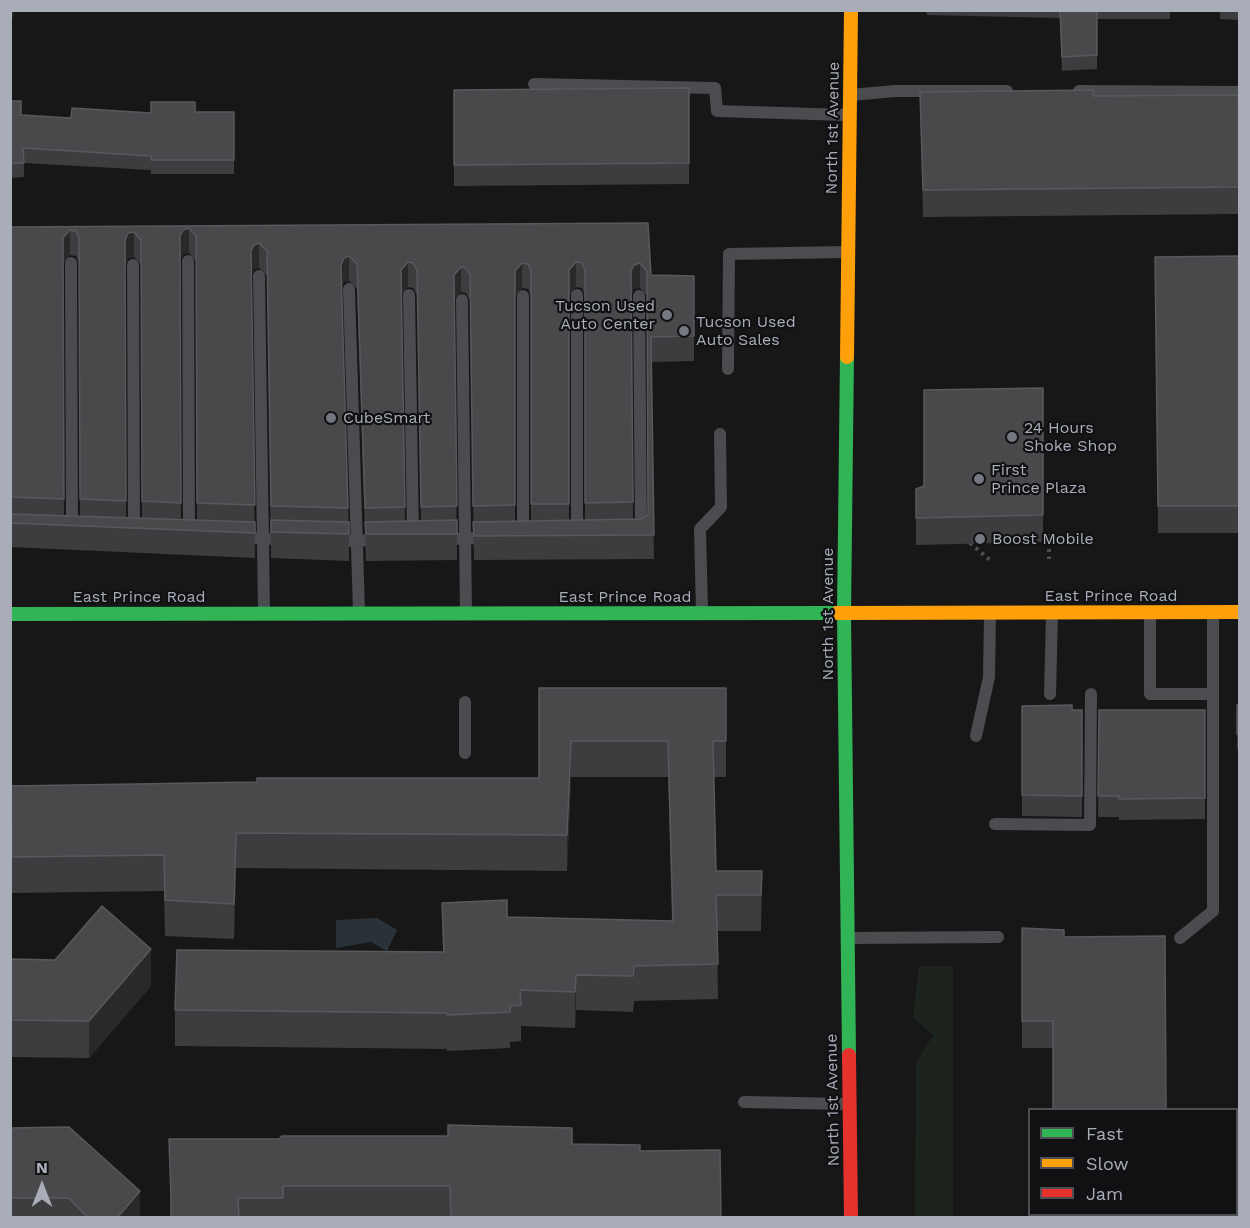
<!DOCTYPE html>
<html>
<head>
<meta charset="utf-8">
<style>
	body { margin:0 }
	#map { position:relative; width:1250px; height:1228px; overflow:hidden; background:#171717; font-family:"Work Sans",sans-serif }
	canvas { display:block }
	.frame { position:absolute; inset:0; border:12px solid #a8adb8; pointer-events:none }
	.legend { position:absolute; left:1028px; top:1108px; width:210px; height:108px; box-sizing:border-box; background:#111113; border:2px solid #4d4f55; margin:0; padding:8px 10px; list-style:none; font-size:18px; color:#a8adb8 }
	.legend li { display:flex; align-items:center; gap:12px; height:30px }
	.legend b { width:30px; border:2px solid #4d4f55 }
	.north { position:absolute; left:12px; top:1156px; width:60px; height:60px; -webkit-text-stroke:4px #111113; paint-order:stroke; rotate:0deg; font-size:16px; font-weight:700; line-height:24px; text-align:center; color:#a8adb8 }
	.north::after { content:''; display:block; margin:auto; width:21px; height:27px; background:#a8adb8; clip-path:polygon(50% 0,100% 100%,50% 72%,0 100%) }
</style>
</head>
<body>
<div id="map">
<canvas width="1250" height="1228"></canvas>
<div class="frame"></div>
<ul class="legend">
<li><b style="height:8px;background:#30b455"></b>Fast</li>
<li><b style="height:8px;background:#ff9f0a"></b>Slow</li>
<li><b style="height:8px;background:#e5322d"></b>Jam</li>
</ul>
<div class="north">N</div>
</div>
<script>
const ctx = document.querySelector('canvas').getContext('2d');
ctx.lineJoin = 'round';
function fill(path, color) { ctx.fillStyle = color; ctx.fill(path, 'evenodd'); }
function strokePath(path, color, width, dash) { ctx.strokeStyle = color; ctx.lineWidth = width; ctx.lineCap = dash ? 'butt' : 'round'; ctx.setLineDash(dash || []); ctx.stroke(path); }
function label(font, color, halo, rows, align = 'center') {
  ctx.font = font + ' "Work Sans",sans-serif'; ctx.lineWidth = 4.5; ctx.setLineDash([]); ctx.textBaseline = 'middle'; ctx.strokeStyle = halo; ctx.fillStyle = color; for (const [text, x, y, turn = 0] of rows) {
    ctx.save(); ctx.translate(x, y); ctx.rotate((+turn || 0) * Math.PI / 180); ctx.textAlign = isNaN(turn) ? turn : align; if (halo) ctx.strokeText(text, 0, 0); ctx.fillText(text, 0, 0); ctx.restore();
  }
}
fill(new Path2D(`
	M919,966h34v251h-38l1,-154 17,-28 -20,-17z`), '#1d241e');
fill(new Path2D(`
	M377,918l20,12 -10,21 -16,-9 -35,6v-28z`), '#2a3239');
strokePath(new Path2D(`
	M1049,534v25
	M970,543l20,17`), '#4d4e52', 4, [3, 4.5]);
strokePath(new Path2D(`
	M534,84l181,4 2,23 130,4
	M1079,91l161,1
	M851,95l44,-4h112
	M188,261l1,275
	M71,263l1,269
	M133,265l1,269
	M259,276l5,336
	M349,289l10,323
	M409,295l4,242
	M577,295v241
	M523,296v241
	M639,296l2,239
	M462,300l4,312
	M728,369l1,-115 117,-2
	M240,538l45,1
	M440,539l49,-1
	M332,541l49,-1
	M702,612l-2,-83 21,-22 -1,-73
	M1150,613v81h63
	M1050,694l2,-80
	M976,736l13,-59 1,-63
	M465,753v-51
	M995,824l95,1 1,-131
	M849,938l149,-1
	M1180,938l33,-27v-298
	M744,1102l104,2`), '#4b4c50', 12);
strokePath(new Path2D(`
	M847,357l-3,257 5,441
	M10,614l827,-1`), '#30b455', 14);
strokePath(new Path2D(`
	M847,357l4,-347
	M837,613l403,-1`), '#ff9f0a', 14);
strokePath(new Path2D(`
	M849,1055l2,163`), '#e5322d', 14);
fill(new Path2D(`
	M926,10h244v9h-73v50l-35,2 -2,-53 -133,-3z
	M1220,10h19v10l-19,-1z
	M689,88v96l-235,2v-96z
	M920,92l174,4 145,10v108l-316,3z
	M10,101l11,14 50,3 80,-5 83,-1v62h-83v-4l-127,-7v14l-14,1z
	M648,223l3,52 43,1v85l-43,1 3,197 -180,1 -4,-260 -4,-7 -5,-1 -7,8 3,260 -91,1 -9,-272 -8,-8 -5,1 -3,6 8,246v27l-78,-3 -4,-282 -8,-8 -5,1 -3,6 4,283 -245,-11v-320zM189,253l7,8 1,259 -16,-1 -1,-258 3,-7zM70,255l6,1 3,7 1,253 -16,-1 -1,-252zM134,257l7,8 1,253 -16,-1 -1,-252 3,-7zM408,287l5,1 4,7 4,226h-16l-4,-226zM576,287l6,1 3,7v225h-16v-225zM522,288l6,1 3,7v225h-16v-225zM640,288l7,8 1,219 -7,4h-8l-2,-223 3,-7z
	M1239,256v277h-81l-3,-276z
	M1043,388v154l-127,3v-56l8,-3z
	M539,688h187v89h-12l2,94h46l-1,60h-44l1,68 -84,2 -1,11 -57,-2 -1,18 -54,-2v15l-11,1v6l-63,3v-2l-272,-3v-36l268,-58 -1,-49 65,14 165,4 -4,-144h-97l-4,94 -331,-3 -2,71 -69,-3 -1,-45 -152,2 -1,-107 528,-8z
	M1237,705h2v44h-2z
	M1022,706l50,4h10v107l-60,-1z
	M1099,710h106v109l-86,1v-3h-21z
	M1022,928l42,9 -11,111h-31z
	M10,959l141,27 -62,72 -79,-1z
	M10,1128l130,90h-130z
	M169,1139l403,5 68,7 81,67h-550z`), '#3d3d3f');
fill(new Path2D(`
	M11,10h4l-5,19v-14z
	M189,228v25l-6,1 -3,7v-25l3,-6z
	M70,230v25l-7,8v-25z
	M134,232v25l-6,1 -3,7v-25l3,-7z
	M259,243v25l-5,1 -3,7v-25l3,-6z
	M349,256v25l-5,1 -3,7v-24l3,-7z
	M408,262v25l-7,8v-25z
	M576,262v25l-7,8v-25z
	M522,263v25l-7,8v-25z
	M640,263v25l-6,1 -3,7v-25l3,-6z
	M461,267v25l-7,8v-25z
	M571,741v36l-4,94v-36z
	M236,833v35l-2,71v-35z
	M151,949v37l-62,72v-37z
	M576,975v35l-1,18v-36z
	M140,1191v27h-23z`), '#29292a');
const building = new Path2D(`
	M1060,10h37v45l-35,2z
	M689,88v75l-235,2v-75z
	M1094,90l-1,6 145,-1 1,11v81l-316,3 -3,-98z
	M10,101h11v14l50,3 1,-10 79,5v-11h44v10h39v48h-83v-4l-128,-8 1,15h-14z
	M648,223l3,52 43,1v60l-43,1 3,198 -180,1 -1,-14 168,-3 7,-4 -1,-244 -7,-8 -6,2 -3,6 2,231 -48,1v-233l-3,-7 -6,-1 -7,8v234h-38v-233l-3,-7 -6,-1 -7,8v234l-42,1 -3,-231 -4,-7 -5,-1 -7,8 3,231 -36,1 -4,-237 -4,-7 -5,-1 -7,8 4,237 -40,1 -8,-244 -8,-8 -5,2 -3,7 7,243 -77,-2 -4,-255 -8,-8 -5,2 -3,6 4,254 -58,-2 -1,-267 -7,-8 -6,2 -3,6 1,267 -39,-2 -1,-261 -7,-8 -6,1 -3,7 1,261 -46,-2 -1,-261 -3,-7 -6,-1 -7,8 1,261 -54,-2v-270z
	M1239,256v250h-81l-3,-249z
	M1043,388v127l-127,3v-29l8,-3v-96z
	M10,514l245,8v11l-245,-10z
	M271,520l78,2v12l-78,-2z
	M457,520v14h-91l-1,-12z
	M539,688h187v53h-13l3,130h46l-1,24h-45l2,69 -84,2 -1,10 -57,-1 -1,17 -55,-2 1,15 -11,1v6l-63,3v-2l-272,-3 2,-60 267,2 -2,-49 65,-3v17l166,4 -5,-180h-97l-4,94 -331,-2 -2,71 -69,-4 -1,-45 -152,2 -1,-71 246,-4v-4h282z
	M1072,705v5h10v86l-60,-1v-89z
	M1237,705h2v30l-2,-1z
	M1099,710h106v88l-86,1v-3h-21z
	M102,906l49,43 -62,72 -79,-1v-61l45,1z
	M1022,928l42,2v7l101,-1 1,174h-113v-89h-31z
	M448,1125l124,3v16l68,1v6l80,-1 1,68 -209,-1v1h-61l-1,-32h-167v12h-45l1,20h-68v-20l-2,-59h110l3,-3h166z
	M69,1127l71,64 -23,27h-29l-19,-20h-59v-70z
	M1053,1215h113v3h-113z`);
fill(building, '#49494c');
strokePath(building, '#58595d', 1.5);
for (const [x, y, r, color] of [
	[667,315,6,"#757880"],
	[684,331,6,"#757880"],
	[331,418,6,"#757880"],
	[1012,437,6,"#757880"],
	[979,479,6,"#757880"],
	[980,539,6,"#757880"]
]) { const dot = new Path2D(); dot.arc(x, y, r, 0, 2 * Math.PI); ctx.fillStyle = color; ctx.fill(dot); strokePath(dot, '#111113', 2); }
label('16px', '#a8adb8', '#111113', [
	["North 1st Avenue",833,128,-89],
	["East Prince Road",1111,596],
	["East Prince Road",139,597],
	["East Prince Road",625,597],
	["North 1st Avenue",828,614,-90],
	["North 1st Avenue",833,1100,-91]
]);
label('16px', '#a8adb8', '#111113', [
	["Tucson Used",655,306,"right"],
	["Auto Center",655,324,"right"],
	["Tucson Used",696,322],
	["Auto Sales",696,340],
	["CubeSmart",343,418],
	["24 Hours",1024,428],
	["Shoke Shop",1024,446],
	["First",991,470],
	["Prince Plaza",991,488],
	["Boost Mobile",992,539]
], 'left');
</script>
</body>
</html>
